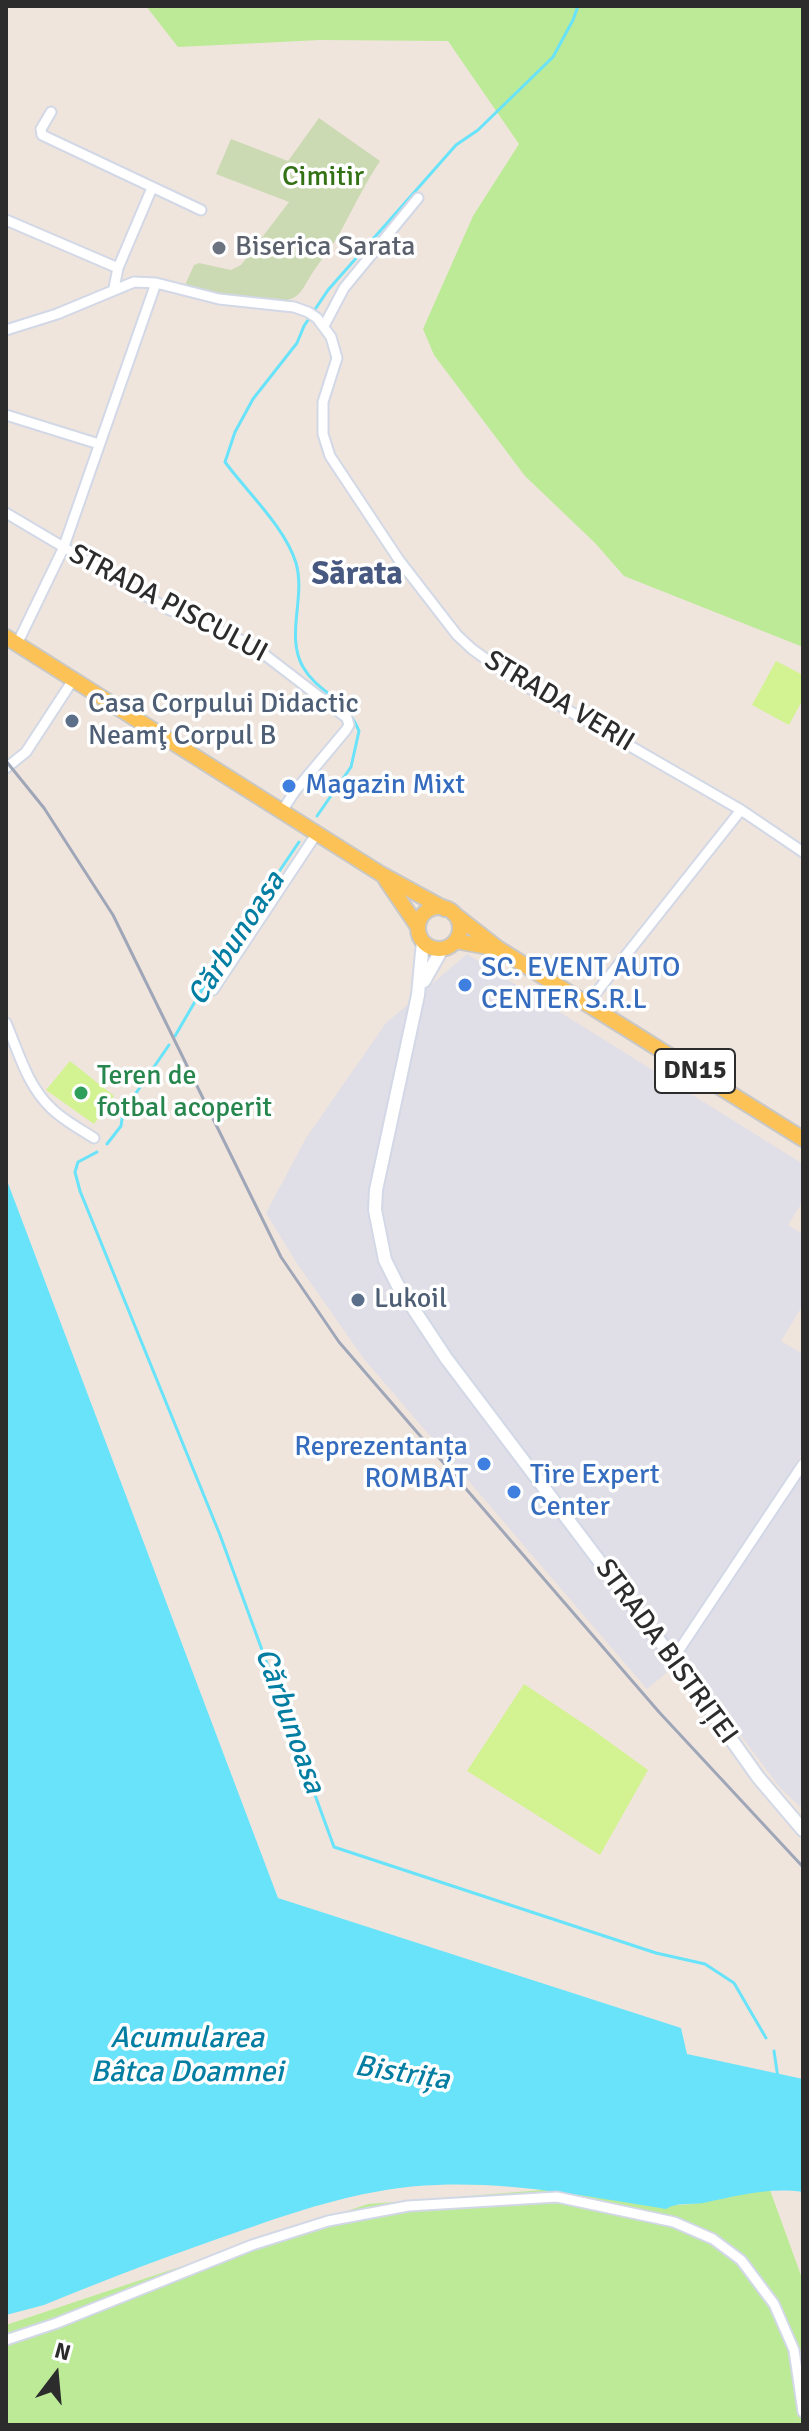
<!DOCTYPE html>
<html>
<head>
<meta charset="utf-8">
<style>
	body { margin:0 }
	#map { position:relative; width:809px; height:2431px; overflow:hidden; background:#efe5dd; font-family:Signika,sans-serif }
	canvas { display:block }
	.frame { position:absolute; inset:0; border:8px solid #2c2c2c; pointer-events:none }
	.north { position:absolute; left:16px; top:2335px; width:80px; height:80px; -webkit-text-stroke:6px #fff; paint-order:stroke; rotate:16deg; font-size:22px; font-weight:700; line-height:32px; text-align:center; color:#2c2c2c }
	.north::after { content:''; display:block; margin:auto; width:28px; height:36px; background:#2c2c2c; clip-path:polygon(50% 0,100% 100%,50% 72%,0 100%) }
</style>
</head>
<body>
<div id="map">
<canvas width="809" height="2431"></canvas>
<div class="frame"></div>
<div class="north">N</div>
</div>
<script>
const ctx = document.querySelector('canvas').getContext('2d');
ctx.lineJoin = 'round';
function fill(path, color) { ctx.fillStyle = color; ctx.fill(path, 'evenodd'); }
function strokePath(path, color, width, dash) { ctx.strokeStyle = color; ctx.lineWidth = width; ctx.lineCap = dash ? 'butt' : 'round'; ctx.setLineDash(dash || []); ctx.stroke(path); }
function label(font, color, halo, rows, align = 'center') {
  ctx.font = font + ' Signika,sans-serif'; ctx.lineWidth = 7; ctx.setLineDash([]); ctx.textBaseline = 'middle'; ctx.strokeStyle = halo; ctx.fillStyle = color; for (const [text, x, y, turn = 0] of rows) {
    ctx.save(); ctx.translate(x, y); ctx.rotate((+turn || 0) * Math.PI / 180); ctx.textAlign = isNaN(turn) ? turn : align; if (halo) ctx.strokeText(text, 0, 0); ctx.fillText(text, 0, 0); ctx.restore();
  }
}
fill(new Path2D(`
	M467,954l336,210v37l-15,24 15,9v71l-22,36 22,13v98l-10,15 10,6v336l-22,-20 -98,-130 -36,30 -283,-330 -68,-97 -30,-49 40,-75 80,-115z`), '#e0dee7');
fill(new Path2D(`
	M146,6h657v641l-179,-71 -29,-33 -70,-67 -91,-121 -11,-26 50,-113 46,-72 -71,-103 -128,-1 -142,7z
	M555,2189c36,5 88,17 123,16 31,-1 61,-12 92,-15l33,91v144h-797v-100l362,-121z`), '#bcea96');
fill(new Path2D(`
	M319,118l61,43c-14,21 -24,42 -36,64 -8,17 -21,32 -31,47 -5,7 -10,20 -18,25 -22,13 -86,-5 -110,-12l9,-20 5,-2 32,7 10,-5 48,-63 -73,-28 15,-35 57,22z`), '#cbdab3');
fill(new Path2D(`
	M776,661l27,14v24l-14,26 -37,-20z
	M70,1061l44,35 -20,28 -48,-34z
	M524,1684l66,44 58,42 -48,85 -133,-84z`), '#d3f291');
fill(new Path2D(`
	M6,1178l272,720 403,130 6,26 116,25v113c-35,-5 -66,4 -100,11 -12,2 -27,-1 -37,6 -76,-12 -151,-27 -229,-24 -67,2 -131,23 -194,45 -67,23 -134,48 -199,75l-38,10z`), '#68e3f9');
strokePath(new Path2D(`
	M317,816l34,-49 8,-36c-14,-34 -41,-38 -56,-64 -18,-32 3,-69 -7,-104 -11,-36 -49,-71 -71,-101l10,-30 18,-33 44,-56 7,-17 24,-36 128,-145 22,-15 75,-73 20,-37 5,-14
	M175,1036l43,-74 81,-120
	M107,1144l14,-18 2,-14 46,-67
	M97,1152l-19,10 -3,10 5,19 140,344 114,312 322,106 49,11 29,19 32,55
	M774,2051l4,27`), '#68e3f9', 3);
const minor = new Path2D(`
	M51,112l-10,17 1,6 159,75
	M6,220l112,48
	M114,288l4,-20 34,-80
	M324,326l20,-38 74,-90
	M6,330l51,-16 77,-32 22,1 63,16 75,8 14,5 9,6 14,19 6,21 -14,44v32l7,22 69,104 58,75 15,14 40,29 229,132 62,42
	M6,415l93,29
	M6,513l162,96 84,36 95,73 2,7 -3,5 -51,61 -13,20
	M17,644l46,-95 93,-266
	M6,768l20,-16 47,-72
	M213,990l104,-157
	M588,1003l153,-193
	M6,1023c13,30 21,62 45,85 12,12 29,21 43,30
	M673,1659l130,-195
	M6,2340l51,-17 195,-78 76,-24 80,-15 149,-9 117,25 39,17 28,21 33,44 20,46 9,62`);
const secondary = new Path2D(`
	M423,941l-5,54 -42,195 -1,20 10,50 12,24 49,74 246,326 66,93 45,53
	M424,981l18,-32`);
const primary = new Path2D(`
	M6,637l375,237 64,35
	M386,880l32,47
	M418 928a21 21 0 1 1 42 0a21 21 0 1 1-42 0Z
	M453,913l46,36 304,190
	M456,941l38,7`);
strokePath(minor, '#d2d8e6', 13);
strokePath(secondary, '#d2d8e6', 16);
strokePath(primary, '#c8c8c8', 18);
strokePath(minor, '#fff', 9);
strokePath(secondary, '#fff', 12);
strokePath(primary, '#fcc255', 14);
strokePath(new Path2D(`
	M6,761l38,47 69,107 168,342 58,85 320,370 144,155`), '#9fa6b8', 3);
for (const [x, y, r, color] of [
	[219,248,8,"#6b7280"],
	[72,721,8,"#5c6f8a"],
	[289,786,8,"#3f7fe0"],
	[465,985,8,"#3f7fe0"],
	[81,1093,8,"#2e9e5b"],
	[358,1300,8,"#5c6f8a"],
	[484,1464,8,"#3f7fe0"],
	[514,1492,8,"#3f7fe0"]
]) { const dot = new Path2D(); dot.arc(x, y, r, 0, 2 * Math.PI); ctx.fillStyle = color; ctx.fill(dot); strokePath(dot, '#fff', 3); }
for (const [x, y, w] of [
	[695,1071,80]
]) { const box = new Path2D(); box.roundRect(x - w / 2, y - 22, w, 44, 6); ctx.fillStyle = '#fff'; ctx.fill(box); strokePath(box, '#2c2c2c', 2); }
label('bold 26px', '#2c2c2c', null, [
	["DN15",695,1071]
]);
label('28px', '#327114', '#fff', [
	["Cimitir",323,178]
]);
label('28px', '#5b616d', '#fff', [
	["Biserica Sarata",235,248]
], 'left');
label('28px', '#2c2c2c', '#fff', [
	["STRADA PISCULUI",168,604,28],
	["STRADA VERII",559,702,31],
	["STRADA BISTRIȚEI",666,1652,54]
]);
label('28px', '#4e5e75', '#fff', [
	["Casa Corpului Didactic",88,705],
	["Neamţ Corpul B",88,737],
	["Lukoil",374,1300]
], 'left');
label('28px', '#366cbe', '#fff', [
	["Magazin Mixt",305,786],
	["SC. EVENT AUTO",481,969],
	["CENTER S.R.L",481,1001],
	["Reprezentanța",468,1448,"right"],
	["ROMBAT",468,1480,"right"],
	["Tire Expert",530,1476],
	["Center",530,1508]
], 'left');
label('28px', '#27864d', '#fff', [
	["Teren de",97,1077],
	["fotbal acoperit",97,1109]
], 'left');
label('italic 30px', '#037ea2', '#fff', [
	["Cărbunoasa",237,939,-57],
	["Cărbunoasa",289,1721,70],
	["Acumularea",187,2039],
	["Bâtca Doamnei",187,2073],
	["Bistrița",402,2074,9]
]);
label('bold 32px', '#485981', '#fff', [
	["Sărata",357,576]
]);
</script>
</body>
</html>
